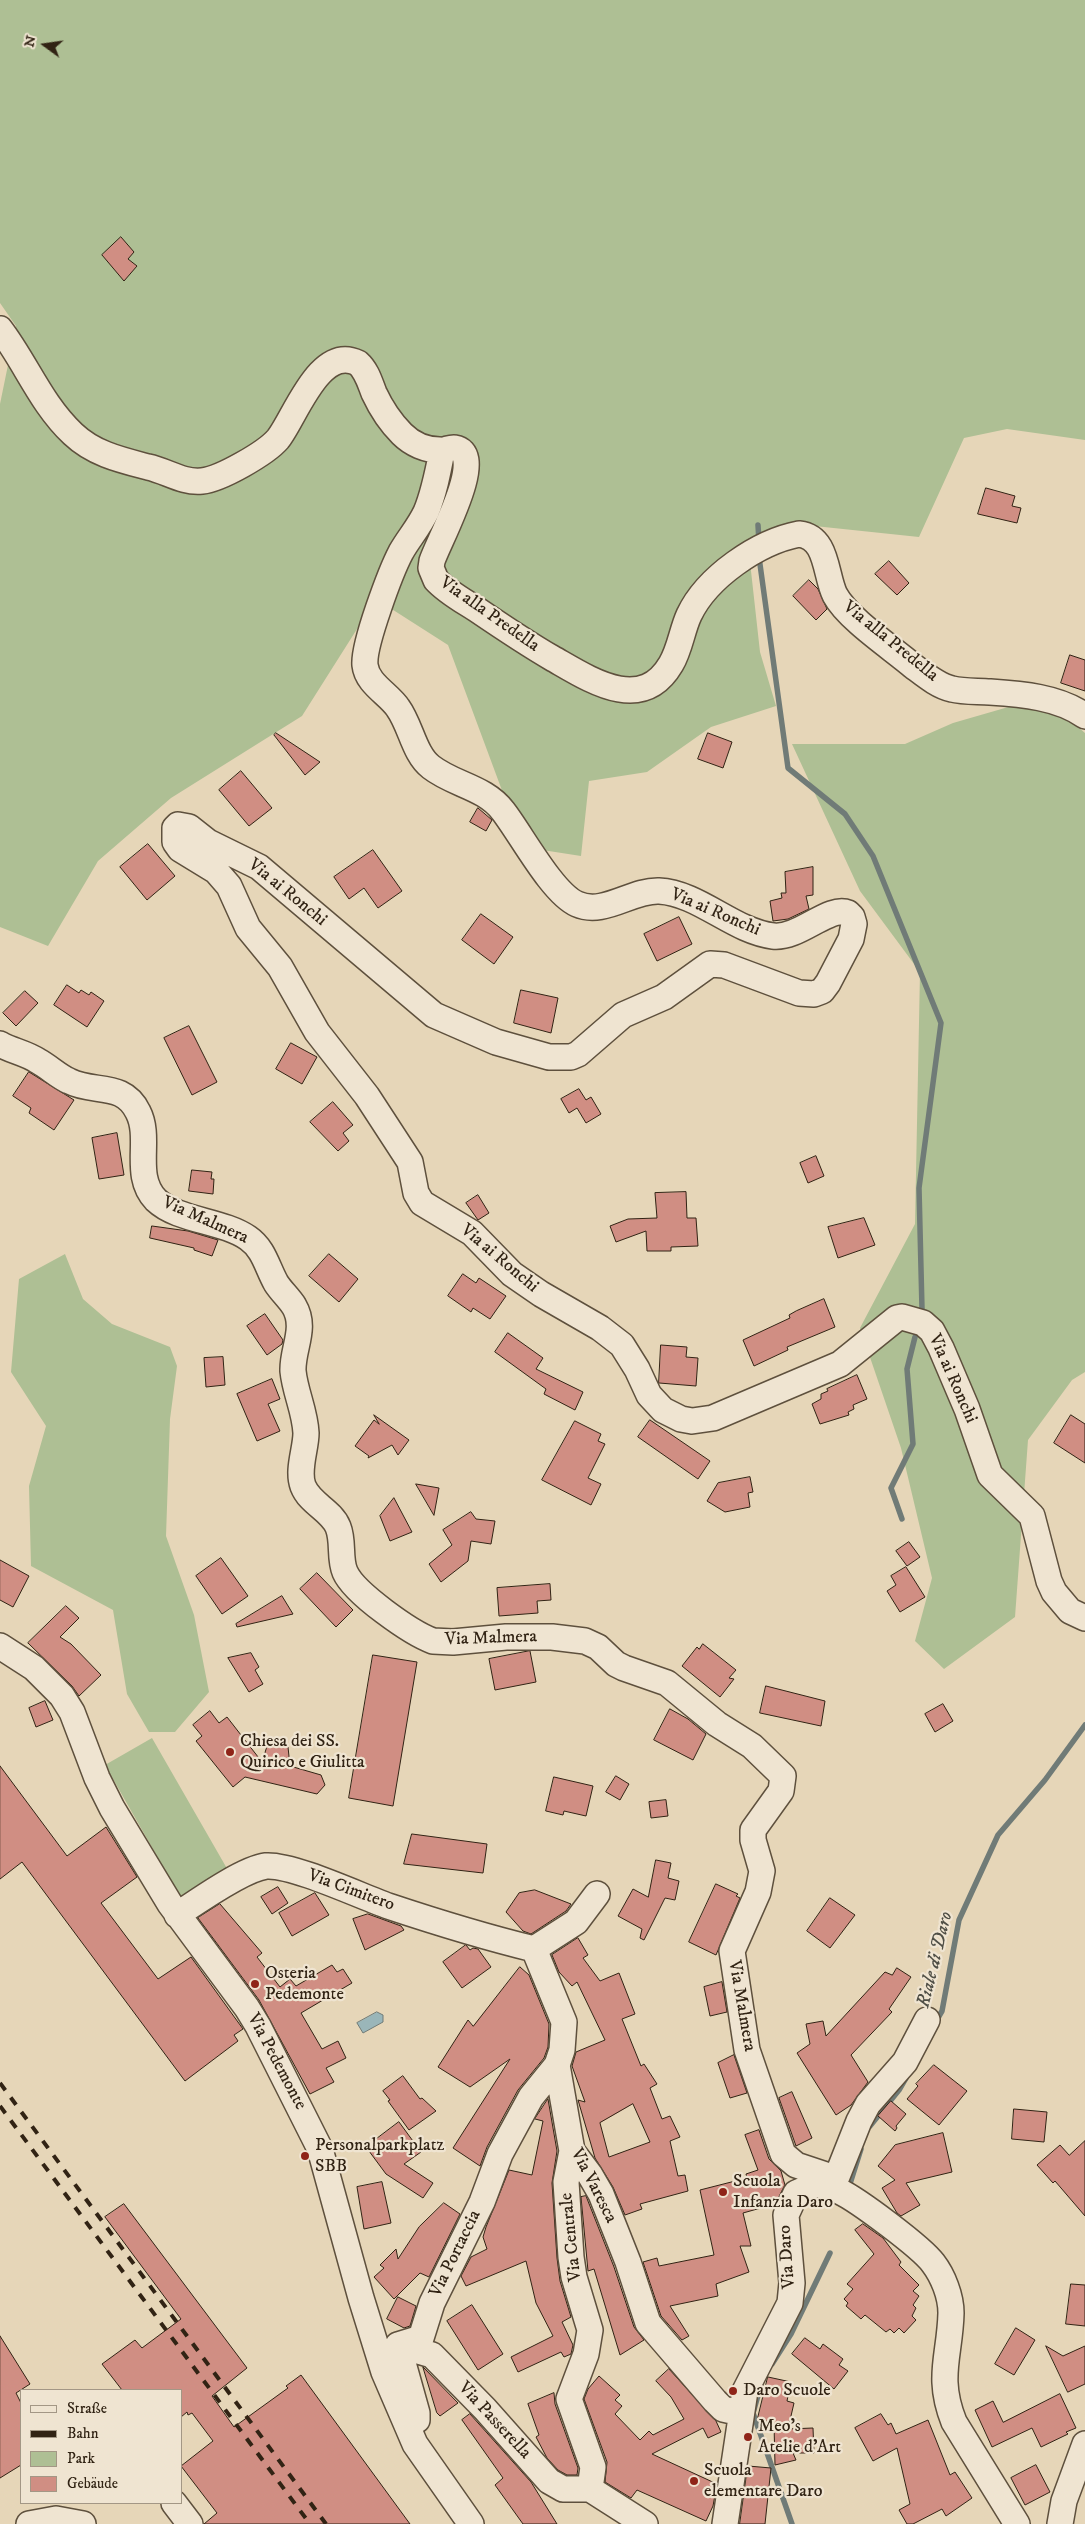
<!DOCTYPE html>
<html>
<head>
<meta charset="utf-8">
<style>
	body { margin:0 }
	#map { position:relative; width:1085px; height:2524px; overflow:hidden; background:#e6d6b8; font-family:"IM FELL DW Pica",serif }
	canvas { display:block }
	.legend { position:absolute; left:20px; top:2389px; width:162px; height:115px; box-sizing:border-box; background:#efe4d1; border:1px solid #a39785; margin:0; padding:6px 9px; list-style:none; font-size:15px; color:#312314 }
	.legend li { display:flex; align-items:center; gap:10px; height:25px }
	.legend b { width:25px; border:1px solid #a39785 }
	.north { position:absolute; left:20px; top:20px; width:50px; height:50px; -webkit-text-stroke:4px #efe4d1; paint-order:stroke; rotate:284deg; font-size:14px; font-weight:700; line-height:20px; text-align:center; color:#312314 }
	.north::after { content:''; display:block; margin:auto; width:18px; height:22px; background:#312314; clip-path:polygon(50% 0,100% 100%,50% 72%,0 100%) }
</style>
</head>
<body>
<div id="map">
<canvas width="1085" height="2524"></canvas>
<ul class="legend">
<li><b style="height:6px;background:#efe4d1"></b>Straße</li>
<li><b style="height:6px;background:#312314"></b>Bahn</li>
<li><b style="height:14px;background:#aebf94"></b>Park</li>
<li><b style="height:14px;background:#d08e83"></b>Gebäude</li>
</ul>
<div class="north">N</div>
</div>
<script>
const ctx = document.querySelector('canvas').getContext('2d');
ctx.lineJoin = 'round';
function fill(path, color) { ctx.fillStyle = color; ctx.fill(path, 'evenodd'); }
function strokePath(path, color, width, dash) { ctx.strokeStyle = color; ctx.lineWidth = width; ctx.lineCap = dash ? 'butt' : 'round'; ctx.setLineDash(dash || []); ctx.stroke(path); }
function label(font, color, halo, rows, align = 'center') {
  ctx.font = font + ' "IM FELL DW Pica",serif'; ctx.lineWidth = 4.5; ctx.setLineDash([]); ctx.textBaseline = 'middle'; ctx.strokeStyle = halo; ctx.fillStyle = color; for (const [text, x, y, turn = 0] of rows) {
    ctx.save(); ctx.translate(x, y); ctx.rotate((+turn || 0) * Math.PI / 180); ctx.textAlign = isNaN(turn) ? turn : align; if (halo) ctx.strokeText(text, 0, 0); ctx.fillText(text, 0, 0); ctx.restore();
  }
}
fill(new Path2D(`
	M0,0h1085v440l-78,-11 -43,9 -45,99 -114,-12 -57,19 12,108 16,54 -65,21 -64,45 -58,9 -8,75 -58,-9 -75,-202 -72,-46 -74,117 -131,82 -73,63 -50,85 -48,-19v-523l16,-78 -16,-23z
	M1043,697l42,36v639l-13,8 -44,60 -13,177 -71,52 -29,-28 17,-63 -31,-130 -41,-120 55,-104 5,-252 -60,-81 -68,-147h113l48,-21z
	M65,1254l18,45 29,25 58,23 7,19 -7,53 -4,117 28,79 15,77 -34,40h-26l-22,-38 -14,-84 -82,-44 -2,-80 17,-60 -35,-54 8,-93z
	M152,1738l77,134 -47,28 -77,-135z`), '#aebf94');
const water = new Path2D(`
	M377,2012l6,3v7l-20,11 -6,-10z`);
fill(water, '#9ab6b9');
strokePath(water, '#707b77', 1);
strokePath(new Path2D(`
	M758,525l1,17
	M759,557l29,211 57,46 28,42 68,167 -22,165 3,121
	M902,1519l-11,-31 22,-44 -6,-75 8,-32
	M935,2023l7,-12 17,-91 39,-85 47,-55 40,-55
	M870,2126l29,-36 7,-12
	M849,2187l12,-38
	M772,2364l19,-30 39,-81
	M761,2385l-8,28 39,111`), '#707b77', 5.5);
const building = new Path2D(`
	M121,237l13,15 -6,7 9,7 -13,15 -22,-26z
	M986,488l29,8 -3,10 9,2 -4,15 -39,-9z
	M889,561l20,22 -12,12 -22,-21z
	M809,580l9,9 9,20 -11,11 -23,-24z
	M1070,655l15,5v31l-24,-8z
	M276,733l44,29 -15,13 -31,-40z
	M708,733l24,9 -9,26 -25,-9z
	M241,771l31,37 -23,18 -30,-36z
	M478,808l14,12 -6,11 -16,-9z
	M148,844l27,32 -28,24 -27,-33z
	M373,850l29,41 -24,17 -14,-20 -15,11 -15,-22z
	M813,867v28l-7,1 3,13 -21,10 -15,2 -3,-20 12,-3 -1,-5h5l-1,-21z
	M481,914l32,23 -19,27 -32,-24z
	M679,917l13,27 -35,17 -13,-27z
	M67,985l12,8 2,-3 8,5 2,-3 13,9 -17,26 -33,-22z
	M521,990l37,8 -7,35 -37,-10z
	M25,991l13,12 -22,23 -13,-13z
	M189,1026l28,56 -25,13 -28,-57z
	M291,1043l26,14 -15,27 -26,-15z
	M29,1072l45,28 -20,30 -25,-17 2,-5 -18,-12z
	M579,1089l7,11 5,-3 10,17 -15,9 -9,-15 -8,5 -8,-14z
	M333,1102l20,23 -10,8 6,8 -11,10 -28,-29z
	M117,1133l7,42 -25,4 -7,-41z
	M816,1156l8,20 -16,7 -8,-20z
	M192,1170l20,2 -1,7h3l-1,15 -24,-3z
	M686,1192l1,26h9l2,28 -27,1v4h-24l-1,-20 -30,11 -6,-16 18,-7 29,-1 -2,-25z
	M478,1195l11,18 -11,7 -12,-17z
	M864,1218l11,27 -37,13 -10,-31z
	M152,1226l36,5 30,9 -6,16 -18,-6v-2l-44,-10z
	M329,1254l29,25 -19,23 -30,-26z
	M463,1274l13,9 3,-5 27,18 -16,23 -17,-11 -2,4 -23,-16z
	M824,1299l11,28 -48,20 1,3 -34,16 -11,-26 47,-22 -1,-3 7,-4z
	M265,1314l18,26 -1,4 -15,11 -20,-29z
	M508,1333l35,25 -7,11 47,23 -8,18 -31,-16 2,-5 -51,-37z
	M661,1345l26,2 -1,10 12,1 -2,28 -37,-3z
	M223,1357l2,28 -19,2 -2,-29z
	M857,1375l10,24 -14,6 1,4 -6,3 1,3 -29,9 -8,-20 9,-5v-5l7,-3 -1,-2z
	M272,1379l8,20 -12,5 12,27 -23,10 -20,-47z
	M374,1415l35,25 -11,15 -6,-10 -24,13 1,-2 -14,-10 19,-26 5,4z
	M1071,1415l14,9v39l-31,-20z
	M650,1420l60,41 -12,18 -60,-42z
	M575,1421l26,13 -3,7 7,3 -17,34 13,6 -10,21 -49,-25z
	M750,1477l3,15 -5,1 2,14 -25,5 -18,-11 11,-18z
	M416,1484l23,4 -5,27z
	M394,1498l18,34 -22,9 -10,-25z
	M471,1512l5,7 19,2 -4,23 -20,-3 -3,20 -27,21 -12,-18 23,-19 -9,-15z
	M909,1542l11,15 -13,9 -11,-15z
	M221,1558l27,38 -26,18 -26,-38z
	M0,1560l29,16 -16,31 -13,-7z
	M906,1567l19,30 -25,15 -13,-21 9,-6 -5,-9z
	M317,1573l36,37 -17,17 -36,-38z
	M550,1584l1,16 -14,1 1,12 -39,3 -2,-28z
	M282,1596l11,18 -56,13 -1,-3z
	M66,1606l13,12 -19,19 11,7 30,31 -22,21 -7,-10 -44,-43z
	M703,1644l33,26 -7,8 5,1 -14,18 -38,-31 15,-19 2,2z
	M530,1651l6,31 -41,8 -6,-31z
	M251,1653l8,14 -4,3 8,14 -14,8 -21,-34z
	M373,1655l44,7 -24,144 -44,-8z
	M766,1686l59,15 -4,25 -61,-13z
	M45,1701l8,19 -17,7 -7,-19z
	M943,1704l10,17 -18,11 -10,-18z
	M670,1709l18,10 18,15 -13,26 -39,-20z
	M210,1711l9,12 8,-6 35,45 6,-19 20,4 2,19 31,9 4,10 -8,9 -72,-17 -12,10 -37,-46 6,-5 -9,-11z
	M0,1766l67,90 39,-29 31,50 -36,26 57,76 33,-22 52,72 -9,6 4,6 -53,40 -163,-219 -22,17z
	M616,1776l13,8 -9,16 -14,-8z
	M554,1777l39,9 -7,30 -22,-5 -1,4 -17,-4z
	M666,1800l2,16 -17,2 -2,-16z
	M412,1834l75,10 -4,29 -79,-9z
	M656,1860l15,3 -3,15 11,3 -4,19 -10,-2 -21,42 -4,-2 2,-9 -24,-13 15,-27 15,8z
	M716,1884l22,10 -2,2 4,2 -24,57 -27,-13z
	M278,1887l10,16 -16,11 -11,-17z
	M535,1890l36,14 -5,7 -35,23 -8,-3 -17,-19 13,-19z
	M315,1893l14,22 -37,21 -13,-23z
	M830,1898l25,17 -25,33 -23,-17z
	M220,1904l42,49 -5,4 23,30 10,-8 6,7 36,-21 5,7 6,-3 9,14 -51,30 21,36 16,-8 8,17 -20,10 8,14 -24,12 -51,-94 -61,-82z
	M368,1914l33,12 3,4 -39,20 -12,-31z
	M578,1938l10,17 -5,3 17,23 19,-8 16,41 -13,5 19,47 3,-2 13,20 -7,4 12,31 8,-3 10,21 -10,4 8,35 7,-1 3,16 -48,13 2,5 -17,6 -12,-28 -18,-29 -17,-58 7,2 -13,-36 4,-14 29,-12 -28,-58 -5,4 -13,-14 -7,-17zM633,2104l17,38 -41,15 -9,-34z
	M466,1945l4,5 3,-2 5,1 13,18 -29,21 -19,-26z
	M520,1967l9,8 20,49 -1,23 -4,11 -26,32 -31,57 -7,19 -27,-18 57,-89 -40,28 -32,-20 30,-47 5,6z
	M897,1968l14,9 -22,32 3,3 -41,43 17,27 -17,23 -15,10 -39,-62 13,-9 -4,-20 17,-3 3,15 59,-64 7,3z
	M722,1982l5,30 -17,4 -6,-29z
	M734,2055l13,38 -17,5 -12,-35z
	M934,2065l33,26 -28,34 -32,-26 11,-13 -2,-2z
	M403,2076l17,23 2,-1 14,13 -27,19 -21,-29 2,-1 -7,-9z
	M792,2092l20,46 -16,8 -17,-48z
	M548,2099l9,52 -5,32 5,75 3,23 11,36 -9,5 11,23 -2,9 -7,3 -3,-5 -43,20 -7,-15 42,-21 -17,-33 -10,-42 -60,25 -5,-10 10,-19 16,-8 -4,-12 3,-10 23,-57 23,5 11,-54 -8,-2z
	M891,2101l15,13 -10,12 1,2 -2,3 -17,-15z
	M1014,2109l33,3 -3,30 -32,-3z
	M399,2122l22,30 -17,12 29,19 -10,15 -37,-24 -20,-27z
	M759,2130l10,29 12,12 4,14 -10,19 -32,9 8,33h-11l9,26 -33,12 2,12 -48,10 19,30 -7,4 -21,-24 -18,-54 14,-4 2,8 55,-11 -14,-65 47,-12 -1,-4 12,-4 -13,-35z
	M943,2133l9,39 -46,11 14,22 -19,11 -4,-3 -15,-25 13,-8 -17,-14 17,-21z
	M1085,2141v75l-30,-35 -2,2 -16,-18 23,-20 9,10z
	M382,2182l9,41 -27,6 -7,-42z
	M586,2196l28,71 20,60 10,13 -24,15 -26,-86 -6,2 -7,-74z
	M444,2203l16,11 -31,63 -9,-4 -26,26 -20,-22 10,-9 -4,-3 16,-16 2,10 21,-32z
	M124,2204l123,164 -35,28 22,31 54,-39 -2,-2 15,-11 109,149h-206l13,-11 -36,-47 32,-25 -21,-28 -4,2 -1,-3 -6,5v-27h-59l-20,-26 33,-24 7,8 39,-29 -76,-102z
	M863,2224l20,14 18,24 -2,3 20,20 -6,6 6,5 -6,9 3,3 -4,8 4,4 -12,13 -5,-5 -5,5 -4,-4 -4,3 -21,-17 -4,4 -15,-13 2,-3 -4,-4 9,-10 -6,-5 27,-30 -19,-24z
	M1071,2284l14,1v41l-19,-2z
	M398,2297l18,9 -6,20 -6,2 -17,-9z
	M472,2305l31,49 -25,16 -31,-49z
	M1016,2328l19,12 -21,35 -19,-11z
	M0,2336l30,48 -14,9 5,10v62l-21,13z
	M805,2338l15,11 3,-5 20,15 -4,6 9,6 -14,18 -42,-35z
	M1046,2346l17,10 22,-10v38l-17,8z
	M423,2367l35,36 -18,13 -3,-3z
	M669,2369l47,52 5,11 -13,6 -5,-10 -51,26 65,30 -4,22 -7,15 -69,-31 -6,8 -26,-16 2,-20 -23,-63 4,-10 11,-13 21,19 -5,5 7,6 -7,8 25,26 9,-9 4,4 31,-16 -13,-22 -15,-16z
	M768,2377l23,5 -4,19 7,2 -6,26 25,-1 1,25h-21l3,7 -21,5 -1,-41 -16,-6z
	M554,2393l1,11 23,64 -1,7h-10l-9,-5 -11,-12 -11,-21 3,-2 -11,-31z
	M1060,2394l16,34 -10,4 2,2 -27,13 -9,-19 -40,19 -17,-37 18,-9 10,21z
	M470,2414l61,68 26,42h-34l-28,-39 8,-7 -41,-58z
	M881,2414l7,11 3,-2 5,11 32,-14 22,55 5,-3 17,26 -26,18 -4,-7 -29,15h-6l-8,-14 11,-6 -13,-56 -24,13 -18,-33z
	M1036,2465l14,27 -25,13 -14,-27z
	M748,2466l23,2 -6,56h-25z`);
fill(building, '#d08e83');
strokePath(building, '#312314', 1);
const minor = new Path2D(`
	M0,329c26,34 41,75 73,105 21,20 48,26 75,33 19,4 34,16 54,14 19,-2 64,-28 76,-42 17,-21 41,-95 80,-76 9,8 12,20 16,30 7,15 16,29 28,41 10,10 24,16 38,16 5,1 10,-3 15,-2 33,5 -17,94 -23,113l-1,7 5,12c11,12 26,20 40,29 25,17 50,34 76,49 37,21 89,57 119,6 9,-15 11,-34 18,-49 18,-38 69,-73 110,-81 29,3 26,41 36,61 13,24 57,53 78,71 12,9 25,20 39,23 12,3 26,2 38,3 31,2 69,5 95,24
	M442,451c-4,21 -8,42 -16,61 -7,15 -17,26 -25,40 -10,19 -38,93 -36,113 2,19 24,29 33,43 13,18 16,46 33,59 23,18 54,20 72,44 18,23 49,82 74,93 27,12 54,-14 82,-13 40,2 74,40 114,45 26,3 56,-31 75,-23l4,4 2,7 -3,15 -23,44 -6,8 -8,3 -15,-1 -75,-28 -14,-1 -46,33 -41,18 -45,39 -7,3h-22l-53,-15 -62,-27 -175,-148 -51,-25 -19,-15 -11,-2 -3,3v14l5,7 36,22 13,15 19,42 32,39 37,65 50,64 43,66 6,31 6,10 50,30 40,41 29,20 59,34 22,17 15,24 12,26 14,15 18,9 11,2 21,-3 127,-54 57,-46 5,-1 21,6 9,8 9,17 26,61 23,66 42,41 17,65 5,11 16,19 15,7
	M0,1044c12,7 26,9 38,17 11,6 20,15 31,20 25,13 54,0 69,31 14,27 -6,63 18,88 22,21 66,20 92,38 16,11 19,29 28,45 5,8 13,15 18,23 13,22 -2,43 -1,65 2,21 12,40 13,62 0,16 -9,37 -3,53 7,18 28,24 35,41 6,15 1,31 7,45 9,21 66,61 88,69l20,1 53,-5h46l33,4 13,6 18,17 8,4 43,15 50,41 35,22 31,30 -2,15 -28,39v10l9,31 -4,21 -26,59 15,99 36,104 13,11 30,10 1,12
	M0,1646l34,22 28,28 10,16 25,66 15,30 58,96 77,104 11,18 62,123 41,149 23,74 31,72 56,80
	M177,1915c21,-14 66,-46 89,-49 26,-2 94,30 122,40 48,16 97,31 146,43
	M534,1949l30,73 -2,28 -5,15 15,86 18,24 11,19 27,68 20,61 67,78 8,8 18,4
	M534,1949l42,-27 21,-28
	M572,2151l-6,31 5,75 3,20 16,53 -4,24 -17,45 24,68 -3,22 55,35
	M832,2189l27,-68 9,-17 37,-42 22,-42
	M398,2345l23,-7 11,-35 50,-101 18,-48 31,-57 26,-32
	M398,2345l34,10 53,54 64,72 14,8h27
	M398,2345l19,68v7
	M174,2503l16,21
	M29,2524l27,-5 27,5
	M725,2524l20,-133 45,-88 2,-20 -6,-68 10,-22 21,-9c7,2 15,4 22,7 19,9 82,56 94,72 10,13 18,33 18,50 -1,43 -15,64 3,109l63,102
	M1060,2524l4,-23 21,-57`);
strokePath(minor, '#5e503d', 28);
strokePath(minor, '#efe4d1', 25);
strokePath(new Path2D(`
	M0,2083l326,441
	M0,2106l310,418`), '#312314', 4, [9, 9]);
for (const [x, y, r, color] of [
	[230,1752,5,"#8f2418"],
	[255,1984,5,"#8f2418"],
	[305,2156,5,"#8f2418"],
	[723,2192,5,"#8f2418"],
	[733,2391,5,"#8f2418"],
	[748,2437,5,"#8f2418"],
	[694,2481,5,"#8f2418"]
]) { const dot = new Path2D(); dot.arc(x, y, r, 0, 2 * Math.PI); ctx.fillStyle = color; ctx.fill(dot); strokePath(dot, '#efe4d1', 2); }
label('18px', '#312314', '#efe4d1', [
	["Via alla Predella",489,615,35],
	["Via alla Predella",890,642,39],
	["Via ai Ronchi",287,893,39],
	["Via ai Ronchi",715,913,23],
	["Via Malmera",205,1221,24],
	["Via ai Ronchi",499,1259,40],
	["Via ai Ronchi",952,1379,66],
	["Via Malmera",491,1639,-2],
	["Via Cimitero",351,1891,20],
	["Via Malmera",741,2006,80],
	["Via Pedemonte",276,2062,62],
	["Via Varesca",593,2186,63],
	["Via Centrale",572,2237,-96],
	["Via Portaccia",456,2254,-64],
	["Via Daro",788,2257,-94],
	["Via Passerella",494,2421,47]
]);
label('18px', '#312314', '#efe4d1', [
	["Chiesa dei SS.",240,1742],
	["Quirico e Giulitta",240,1763],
	["Osteria",265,1974],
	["Pedemonte",265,1995],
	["Personalparkplatz",315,2146],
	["SBB",315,2167],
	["Scuola",733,2182],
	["Infanzia Daro",733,2203],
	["Daro Scuole",743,2391],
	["Meo's",758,2427],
	["Atelie d'Art",758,2448],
	["Scuola",704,2471],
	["elementare Daro",704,2492]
], 'left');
label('italic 19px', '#504f46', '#efe4d1', [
	["Riale di Daro",936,1960,-76]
]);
</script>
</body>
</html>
